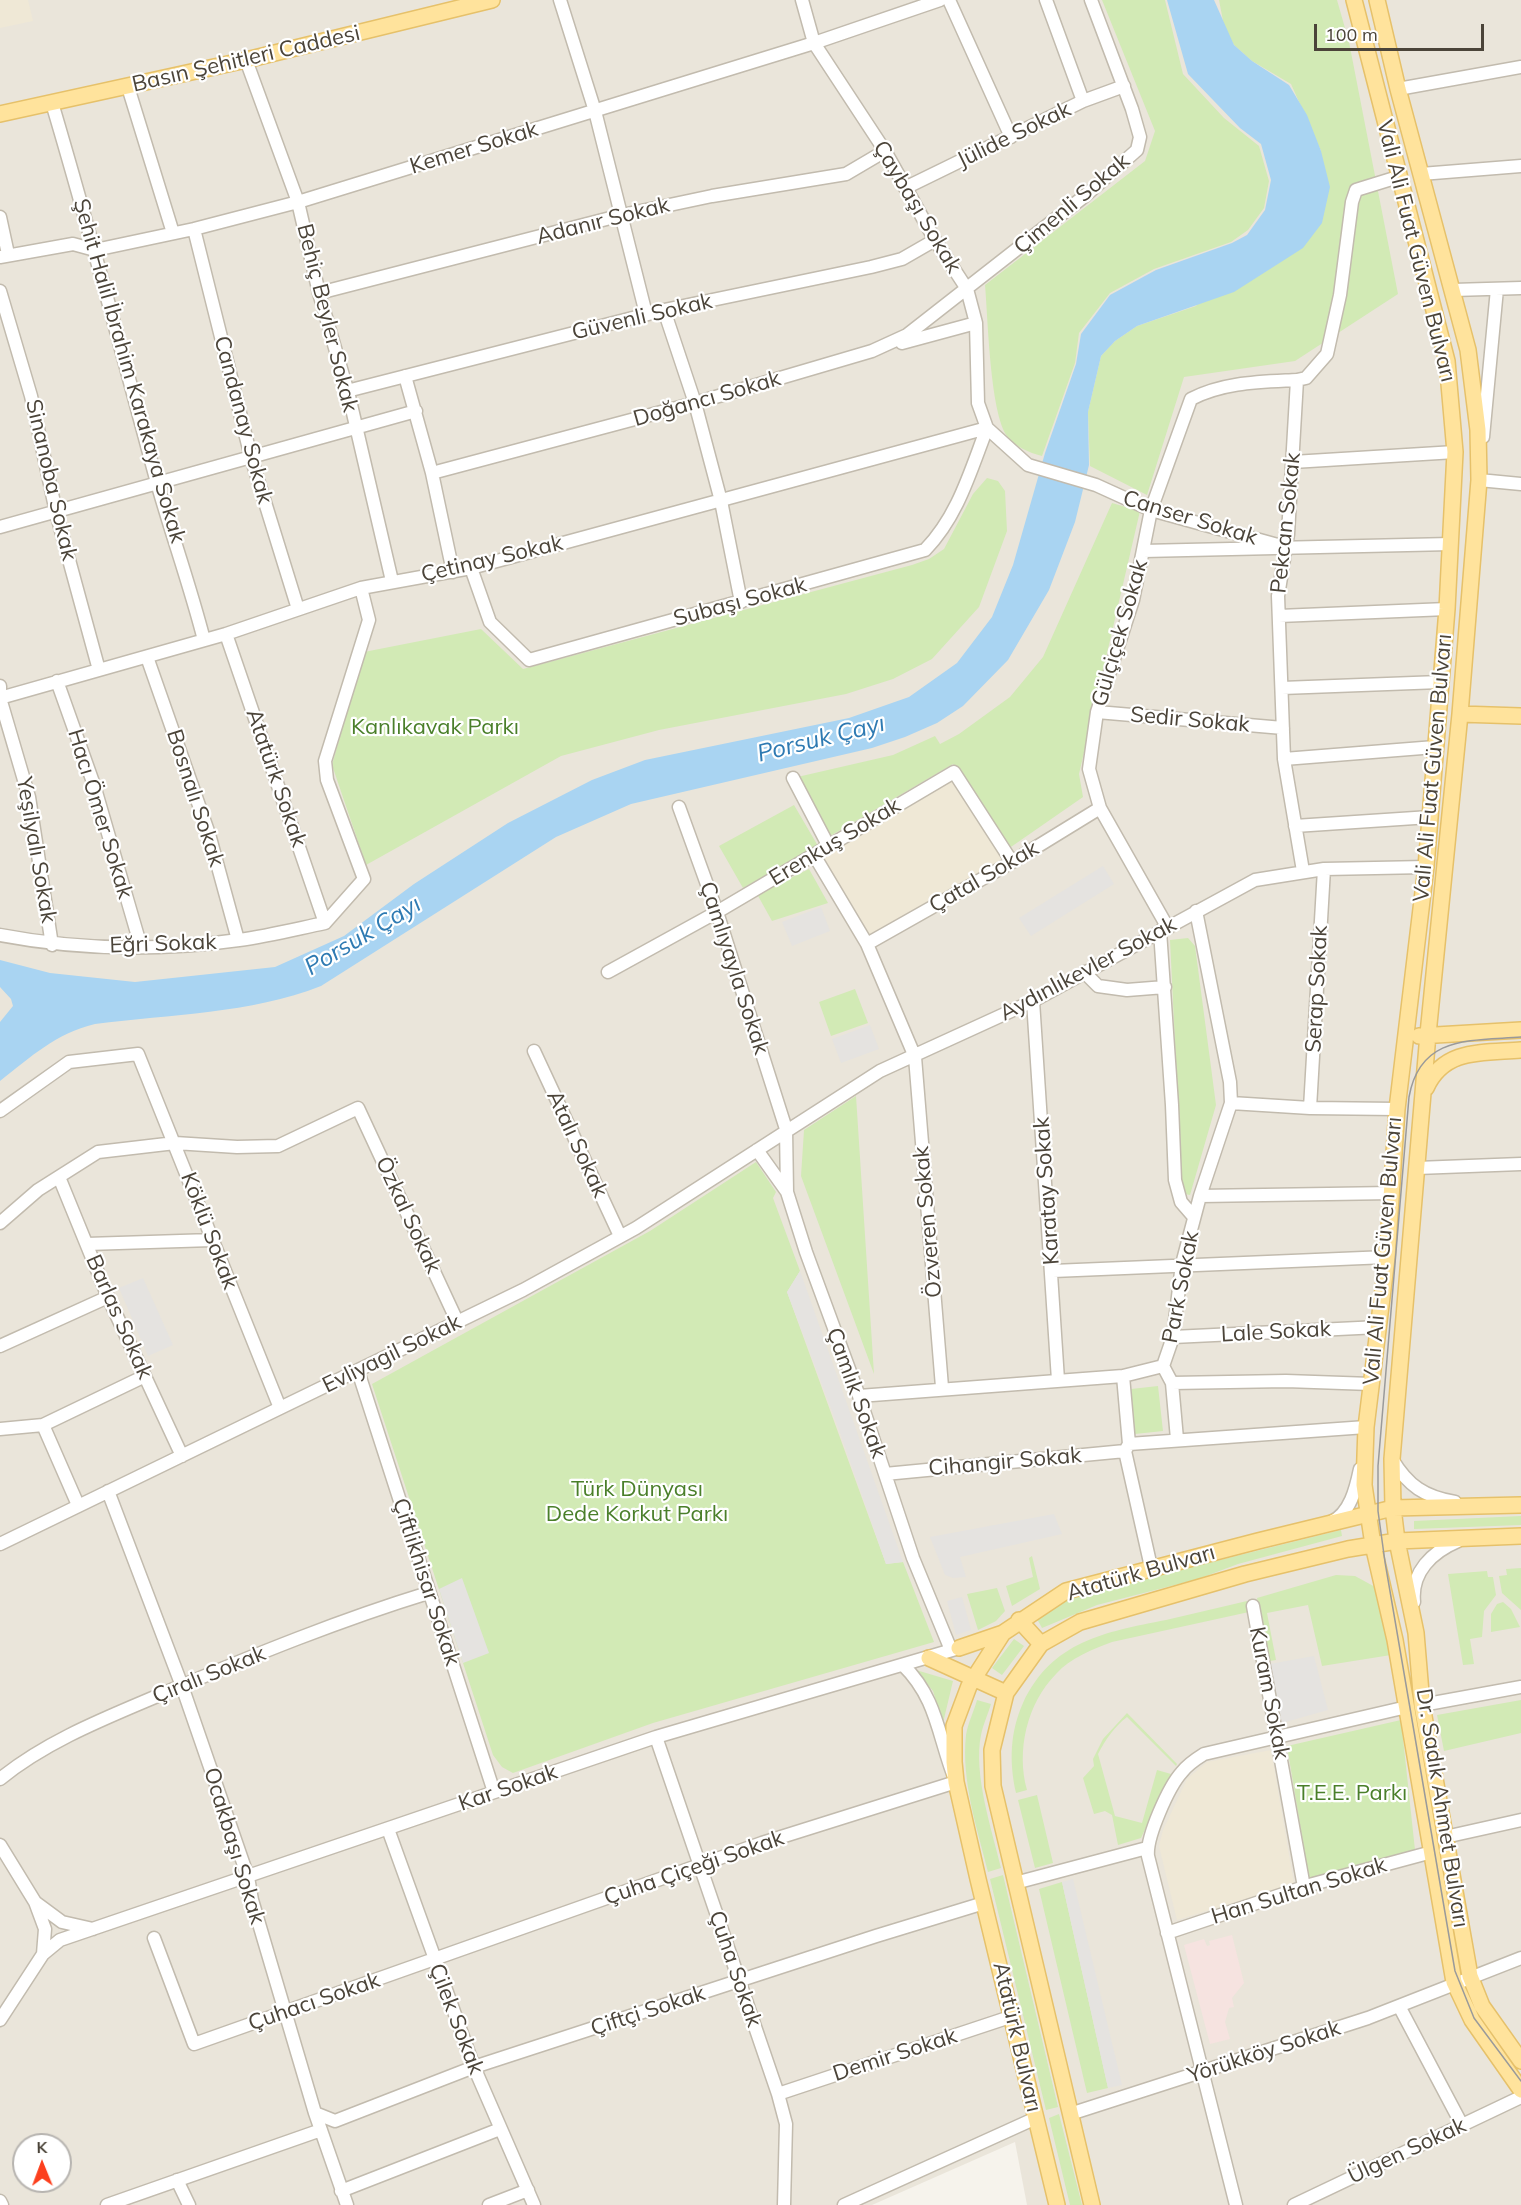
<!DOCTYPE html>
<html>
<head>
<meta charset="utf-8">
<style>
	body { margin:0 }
	#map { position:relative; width:1521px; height:2205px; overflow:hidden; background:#f6f3ec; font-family:Mulish,sans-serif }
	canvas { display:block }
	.north { position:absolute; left:12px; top:2133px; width:60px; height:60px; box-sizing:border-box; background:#fff; border:2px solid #b7b4b0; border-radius:50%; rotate:359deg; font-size:16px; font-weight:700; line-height:24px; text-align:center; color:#4b4439 }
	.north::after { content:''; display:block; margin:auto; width:21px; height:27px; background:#fc3f1d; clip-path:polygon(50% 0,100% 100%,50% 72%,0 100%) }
	.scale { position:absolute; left:1314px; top:24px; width:170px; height:27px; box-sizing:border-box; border:3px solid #4b4439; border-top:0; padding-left:8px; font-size:18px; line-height:21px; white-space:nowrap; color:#4b4439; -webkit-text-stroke:4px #fff; paint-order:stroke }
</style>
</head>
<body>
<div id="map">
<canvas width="1521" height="2205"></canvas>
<div class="north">K</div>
<div class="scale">100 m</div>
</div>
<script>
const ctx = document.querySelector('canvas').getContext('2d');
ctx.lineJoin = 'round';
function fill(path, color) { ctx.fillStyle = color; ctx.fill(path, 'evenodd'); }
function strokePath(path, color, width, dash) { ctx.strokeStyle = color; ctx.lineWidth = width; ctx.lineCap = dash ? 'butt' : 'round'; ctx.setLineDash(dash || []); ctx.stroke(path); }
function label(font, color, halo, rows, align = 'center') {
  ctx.font = font + ' Mulish,sans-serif'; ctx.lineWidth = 4.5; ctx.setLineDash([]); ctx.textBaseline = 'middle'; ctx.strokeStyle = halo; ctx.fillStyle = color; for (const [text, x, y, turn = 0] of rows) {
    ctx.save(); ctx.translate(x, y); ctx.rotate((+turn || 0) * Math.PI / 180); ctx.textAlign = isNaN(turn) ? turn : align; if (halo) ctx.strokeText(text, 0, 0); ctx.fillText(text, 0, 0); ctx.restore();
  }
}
fill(new Path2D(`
	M0,0h1521v2205h-494l-12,-63 -143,63h-872zM24,2145h36v36h-36z`), '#eae5da');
fill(new Path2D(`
	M0,0h28l5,21 -33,7z
	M954,772l58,90 -145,82 -53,-89z
	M1271,1750l23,134 -117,36 -18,-74 4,-16 24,-51 20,-17z`), '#efe8d6');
fill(new Path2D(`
	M1232,1935l12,48 -12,15 2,9 -5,1 -4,14 5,17 -20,5 -26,-99 20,-6 3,7 3,-1 -1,-4z`), '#f6e3e0');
fill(new Path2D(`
	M1102,0h63l18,74 41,44 35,28 10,35 -5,27 -16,22 -17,12 -77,27 -44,24 -31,40 -4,30 -33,93c-14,-4 -25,-8 -35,-20 -17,-24 -19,-118 -22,-151l160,-124 10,-30z
	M1219,0h118l12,42 49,252 -103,67 -111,16 -37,118 -57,-29 -2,-54 13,-56 14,-15 22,-15 59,-20 125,-155 -30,-67 -39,-23 -18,-16 -10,-19z
	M987,478l11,3 7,10 2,40 -28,76 -47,52 -39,20 -47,15 -187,36 -98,26 -195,109 -34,-100 32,-113 117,-23 42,40 389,-104 17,-6 15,-10 29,-55z
	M1112,503l28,8 -61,263 4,23 -75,52 -55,-85 -128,75 -32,-61 100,-23 42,-19 5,8 19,-10 51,-37 33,-40z
	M794,805l24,41 -75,42 -24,-42z
	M809,869l19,34 -56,18 -15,-27z
	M1188,938l7,8 21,159 -26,90 -5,-1 -3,-7 -12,-247z
	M855,989l13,34 -37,13 -12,-34z
	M856,1096l18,278 -73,-198 3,-46z
	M756,1162l20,30 -3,6 27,73 -13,21 99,272 17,-2 31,80 -281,81 -140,50 -11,-6 -9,-12 -121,-371 278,-153z
	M1158,1386l5,45 -28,3 -4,-45z
	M1521,1516v9l-107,4v-8z
	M1341,1530l1,6 -104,28 -40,15 -101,26 -55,23 -5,-9 35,-22 19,-5z
	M1032,1556l8,33 -28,17 -6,-20 27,-9 -4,-19z
	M1521,1568v42l-19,-17 -3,-17 8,-1 -1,-6z
	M1487,1571l1,6h5l3,18 -12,16 -2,26 -12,2 4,25 -11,1 -15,-91z
	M1336,1575l19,1 22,12 14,67 -69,11 -14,-61 -41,8 9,47 -6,1 -13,-63z
	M997,1588l8,23 -9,10 -18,9 -11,-36z
	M1247,1601l2,11 -137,30c-19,7 -42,16 -56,32 -29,29 -40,77 -29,116l-11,3c-7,-31 -6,-61 7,-90 29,-62 82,-71 143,-83 27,-6 54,-13 81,-19z
	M1503,1602l8,7 9,18 -29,5v-18l6,-10z
	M1014,1639l10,7 -22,29 -10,-7z
	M916,1670l37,11 -10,42 -10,-32z
	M977,1700l14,4c-3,10 -8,21 -10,31 -8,39 11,95 20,133l-13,4c-11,-44 -27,-92 -22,-137 2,-12 8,-24 11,-35z
	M1521,1700v33l-77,18 -7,-36z
	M1127,1713l50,51 -1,2 -49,-49c-13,10 -21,22 -29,37l17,62 27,7 15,-53 14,4 -30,64 -23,7 -6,-30 -7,-4 -11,3 -11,-36 11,-12 -1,-7 10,-20z
	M1401,1720l14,130 -106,29 -22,-133z
	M1037,1795l16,68 -18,5 -17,-68z
	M1003,1875l55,232 -12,3 -56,-231z
	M1062,1882l46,206 -21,5 -48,-204z
	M1059,2114l23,91h-12l-21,-87z`), '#d2eab5');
fill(new Path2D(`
	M1103,866l11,18 -83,52 -12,-18z
	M821,907l9,24 -38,15 -10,-24z
	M870,1025l9,24 -38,14 -9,-24z
	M800,1271l103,291 -17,2 -48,-137 -51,-135z
	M143,1278l30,67 -25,11 -29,-68z
	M1054,1514l8,20 -102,23 6,20 -13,1 -8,-3 -15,-38z
	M462,1578l27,75 -26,10 -24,-74z
	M962,1597l9,33 -15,5 -9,-34z
	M1314,1656l14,54 -46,13 -12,-59z
	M1073,1879l49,206 -14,3 -46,-206z`), '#e5e3e0');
fill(new Path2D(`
	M1167,0h47l20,45 18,16 37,24 18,30 14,36 9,36 -8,36 -19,25 -69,44 -97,34 -22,15 -14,15 -13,56 1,53 -14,57 -26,68 -41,70 -45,46 -26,17 -32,14 -33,11 -241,56 -75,33 -235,149c-71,28 -150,28 -226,38 -40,10 -63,32 -95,57v-59l13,-16 -2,-7 -11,-12v-27l50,13 85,9 140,-15 69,-31 70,-52 94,-61 84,-43 53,-20 204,-42 60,-21 48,-34 35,-46 21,-52 32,-112 31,-89 5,-30 29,-39 46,-25 76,-27 15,-8 18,-25 6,-30 -10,-36 -21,-16 -52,-54z`), '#a9d4f2');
const minor = new Path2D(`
	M560,0l35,111 51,203
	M802,0l12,43 71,108 50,89 32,49 9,34 2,80 9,25 41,37 68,20 55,25 134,37
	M949,0l62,137
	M1046,0l37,101
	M246,60l52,142 21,91 30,103 43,185
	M128,87l45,146
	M1398,89l123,-22
	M52,103c37,124 70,250 104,376 15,54 34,106 48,161
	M1421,174l100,-8
	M905,188l178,-87 41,-15
	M0,217l8,37
	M194,229l57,228 47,152
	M0,257l73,-13 22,6 99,-21 104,-27 516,-159 126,-43
	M1453,290l68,-2
	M0,291l31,105 25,116 43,158
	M319,293l303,-78 90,-19 134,-22 39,-23
	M664,310l31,93 26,98 20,101
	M902,343l74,-20
	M405,376l27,97 21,99
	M347,391l317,-81 207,-43 31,-8 33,-19
	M1483,437l14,-148
	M1293,462l162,-10
	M432,473l263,-70 177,-52 35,-16 179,-140 51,-45 3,-13 -8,-28 -41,-109
	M1480,473l-1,7 42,4
	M0,527l416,-116
	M1143,551l308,-7
	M471,568l19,54 39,38 396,-110c33,-34 45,-78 62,-122
	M1279,616l168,-7
	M226,634l99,289
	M147,657l62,177 29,106
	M57,681l37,104 47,162
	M0,686v12l29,99 23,148
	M1282,688l158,-6
	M0,698l226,-64 135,-46 110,-20 516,-140
	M1097,712l186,16
	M1284,759l151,-12
	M793,778l35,67
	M679,807l38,105 69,217 1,63 19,60 53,144 54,162 38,92
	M1295,826l135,-9
	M814,855l53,89 48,113 27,330
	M1303,871l-19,-112 -6,-163 10,-62 9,-154 9,-2 21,-24 13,-59 12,-93 4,-12 42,-13
	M325,923l39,-44 -37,-99 -2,-19 44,-141 -8,-32
	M1168,928l-68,-120 -11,-39 8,-57 36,-112 18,-90 40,-111c33,-17 69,-17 106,-19
	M1160,931l12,174 3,75 6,22 13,15
	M0,935c78,15 160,16 239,5 29,-4 57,-11 86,-17
	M867,944l145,-82 88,-54
	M608,972l109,-60 237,-140 58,90
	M1084,972l14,14 29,4 38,-3
	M1033,1001l25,379
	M534,1051l86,185
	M1231,1103l79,5 87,1
	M1310,1108l14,-239
	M0,1111l69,-49 69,-8 142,354
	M757,1150l30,42
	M1417,1168l104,-4
	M59,1177l49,120 74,159
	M1200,1196l192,-3
	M0,1223l38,-33 60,-38 77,-9 62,4 41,-1 80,-38 99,213
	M87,1244l125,-4
	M1053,1271l334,-14
	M1173,1337l206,-10
	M0,1346l108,-49
	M1163,1366l9,17 114,-2 85,3
	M358,1371l136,421
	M1123,1376l6,68 -4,7 26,116
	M1172,1383l5,56
	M859,1396l264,-20 40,-10 10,-29 9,-73 18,-68 31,-93 -1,-21 -34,-171
	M43,1425l35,80
	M0,1429l43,-4 102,-49
	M1129,1444l237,-17
	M1392,1459c16,27 33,38 63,43
	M885,1474l240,-23
	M108,1491l74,195 66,191 4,23 63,213 32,92
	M1331,1522c19,-8 25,-34 29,-53
	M0,1544l523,-254 113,-62 244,-157 153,-70 222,-121 69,-11 102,-2
	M1414,1602c-3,-30 18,-50 44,-61
	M1253,1606l51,281
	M1422,1705l99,-18
	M656,1737l122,357 8,30 -2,81
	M0,1779c49,-40 111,-63 169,-88 85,-36 171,-71 259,-98
	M388,1829l86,238 60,138
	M1445,1837l76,-17
	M0,1845l35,57 10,27 -2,25
	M1015,1883l132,-35
	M35,1902l27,20 31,7
	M1167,1933l146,-49 119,-32
	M154,1938l40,106 568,-201 194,-61c-18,-44 -18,-83 -53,-117
	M1399,2006l63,119
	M0,2020l43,-66 17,-14 596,-203 303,-89
	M778,2094l235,-78
	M315,2113l20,8 139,-54 402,-131 108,-33
	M1070,2114l298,-96 153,-60
	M177,2180l12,25
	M341,2191l159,-62
	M0,2201l2,4
	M107,2205l214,-75
	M489,2205l39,-15
	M844,2205l192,-87
	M1236,2205l-88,-349c-2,-19 21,-70 34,-84 6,-8 14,-13 22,-18l203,-47
	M1294,2205l227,-108`);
const major = new Path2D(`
	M1354,0l93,361 8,91 -8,157 -21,258 -29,242 -10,148 -21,170 -2,58 9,60 22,95 59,342 18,38 49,70
	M1377,0l21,89 70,261 10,80 1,50 -19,234 -32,320 -36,425 1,49 4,33 19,92 6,72 48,271 12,30 39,55
	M0,114l246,-54 246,-60
	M1460,714l61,2
	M1419,1036l102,-6
	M1426,1088c18,-40 57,-35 95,-38
	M1019,1620l22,24
	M959,1648l44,-15
	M929,1658l77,35
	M1057,2205l-79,-326 -22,-97 -2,-20v-36l15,-40 34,-53 63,-42 192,-50 135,-33 128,-3
	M1092,2205l-99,-419 -1,-36 14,-57 35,-49 39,-22 165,-48 103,-25 49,-8 124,-5`);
strokePath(minor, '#c2bbae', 15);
strokePath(major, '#e6c16a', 18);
strokePath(minor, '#fff', 12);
strokePath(major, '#ffe39c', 15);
strokePath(new Path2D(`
	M1521,1037c-51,4 -101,-2 -112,60l-31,369v45l7,51 70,409 19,47 47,63`), '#9a9a9a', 1.5);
label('22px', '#4b4439', '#fff', [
	["Basın Şehitleri Caddesi",246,59,-13],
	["Jülide Sokak",1014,135,-26],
	["Kemer Sokak",474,148,-17],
	["Çimenli Sokak",1072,204,-40],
	["Çaybaşı Sokak",917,207,59],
	["Adanır Sokak",603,221,-14],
	["Vali Ali Fuat Güven Bulvarı",1416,251,76],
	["Güvenli Sokak",642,317,-13],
	["Behiç Beyler Sokak",327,318,76],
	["Şehit Halil İbrahim Karakaya Sokak",129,371,74],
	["Doğancı Sokak",707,399,-16],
	["Candanay Sokak",243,420,75],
	["Sinanoba Sokak",51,480,77],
	["Canser Sokak",1190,518,17],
	["Pekcan Sokak",1286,523,-84],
	["Çetinay Sokak",492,559,-13],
	["Subaşı Sokak",740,602,-15],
	["Gülçiçek Sokak",1120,633,-74],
	["Sedir Sokak",1190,720,5],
	["Vali Ali Fuat Güven Bulvarı",1433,768,-85],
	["Atatürk Sokak",276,778,71],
	["Bosnalı Sokak",195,798,72],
	["Hacı Ömer Sokak",100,814,73],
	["Erenkuş Sokak",835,842,-31],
	["Yeşilyalı Sokak",36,850,80],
	["Çatal Sokak",984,877,-30],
	["Eğri Sokak",163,944,-2],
	["Çamlıyayla Sokak",734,968,72],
	["Aydınlıkevler Sokak",1088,969,-28],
	["Serap Sokak",1317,989,-87],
	["Atalı Sokak",577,1144,65],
	["Karatay Sokak",1047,1191,-94],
	["Özkal Sokak",408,1215,65],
	["Özveren Sokak",928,1222,-95],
	["Köklü Sokak",209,1231,69],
	["Vali Ali Fuat Güven Bulvarı",1383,1251,-85],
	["Park Sokak",1181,1287,-79],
	["Barlas Sokak",119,1317,66],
	["Lale Sokak",1276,1332,-3],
	["Evliyagil Sokak",392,1354,-26],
	["Çamlık Sokak",856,1393,70],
	["Cihangir Sokak",1005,1462,-5],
	["Atatürk Bulvarı",1141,1573,-16],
	["Çiftlikhisar Sokak",426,1582,72],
	["Çıralı Sokak",209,1675,-22],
	["Kuram Sokak",1269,1693,79],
	["Kar Sokak",508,1788,-19],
	["Dr. Sadık Ahmet Bulvarı",1442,1808,81],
	["Ocakbaşı Sokak",234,1846,73],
	["Çuha Çiçeği Sokak",694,1868,-19],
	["Han Sultan Sokak",1299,1891,-17],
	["Çuha Sokak",735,1969,71],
	["Çuhacı Sokak",314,2002,-19],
	["Çiftçi Sokak",648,2011,-18],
	["Çilek Sokak",456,2019,69],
	["Atatürk Bulvarı",1017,2037,77],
	["Yörükköy Sokak",1264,2052,-18],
	["Demir Sokak",895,2055,-18],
	["Ülgen Sokak",1407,2151,-25]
]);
label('22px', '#4a7f2a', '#fff', [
	["Kanlıkavak Parkı",435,727],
	["Türk Dünyası",637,1489],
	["Dede Korkut Parkı",637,1514],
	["T.E.E. Parkı",1352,1793]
]);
label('italic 24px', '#2e7ab2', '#fff', [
	["Porsuk Çayı",821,739,-14],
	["Porsuk Çayı",363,936,-31]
]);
</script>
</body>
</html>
